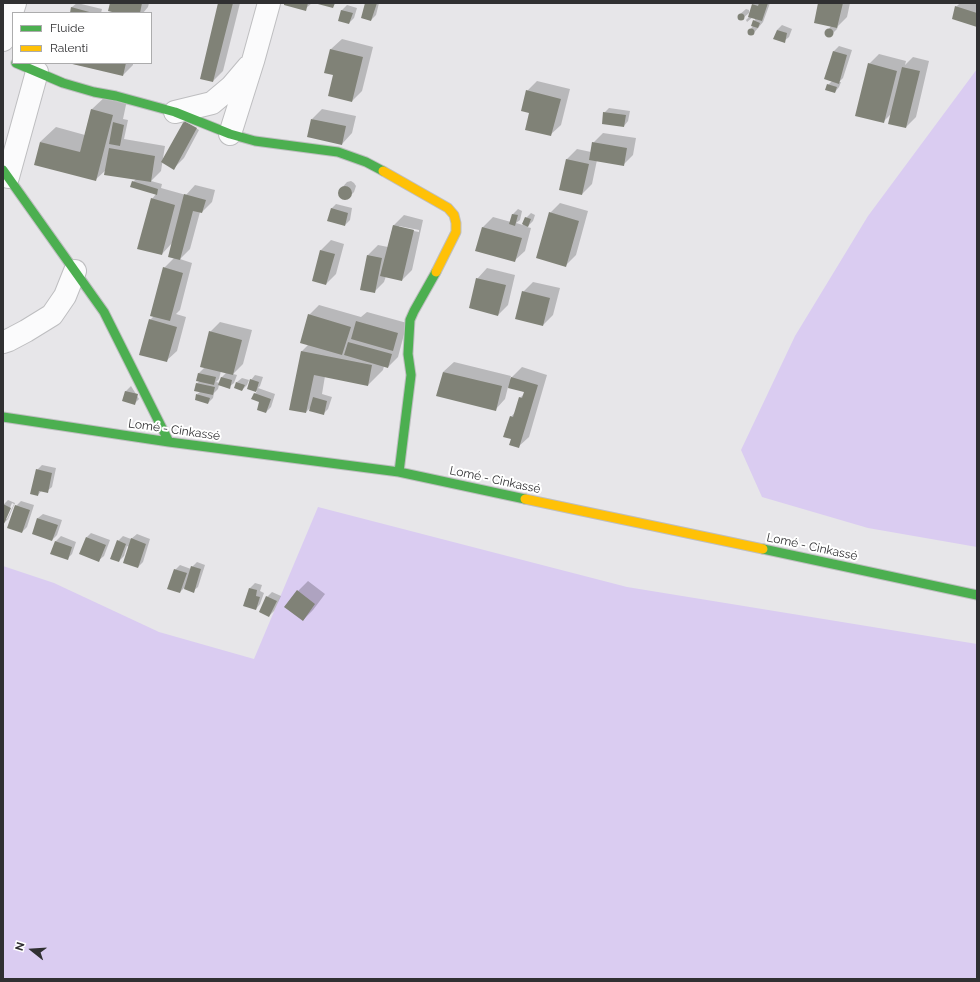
<!DOCTYPE html>
<html>
<head>
<meta charset="utf-8">
<style>
	body { margin:0 }
	#map { position:relative; width:980px; height:982px; overflow:hidden; background:#e7e6e9; font-family:Raleway,sans-serif }
	canvas { display:block }
	.frame { position:absolute; inset:0; border:4px solid #303032; pointer-events:none }
	.legend { position:absolute; left:12px; top:12px; width:140px; height:52px; box-sizing:border-box; background:#fff; border:1px solid #acacad; margin:0; padding:5px 7px; list-style:none; font-size:12px; color:#303032 }
	.legend li { display:flex; align-items:center; gap:8px; height:20px }
	.legend b { width:20px; border:1px solid #acacad }
	.north { position:absolute; left:12px; top:930px; width:40px; height:40px; -webkit-text-stroke:3px #fff; paint-order:stroke; rotate:287deg; font-size:11px; font-weight:700; line-height:16px; text-align:center; color:#303032 }
	.north::after { content:''; display:block; margin:auto; width:14px; height:18px; background:#303032; clip-path:polygon(50% 0,100% 100%,50% 72%,0 100%) }
</style>
</head>
<body>
<div id="map">
<canvas width="980" height="982"></canvas>
<div class="frame"></div>
<ul class="legend">
<li><b style="height:5px;background:#4caf50"></b>Fluide</li>
<li><b style="height:5px;background:#ffc107"></b>Ralenti</li>
</ul>
<div class="north">N</div>
</div>
<script>
const ctx = document.querySelector('canvas').getContext('2d');
ctx.lineJoin = 'round';
function fill(path, color) { ctx.fillStyle = color; ctx.fill(path, 'evenodd'); }
function strokePath(path, color, width, dash) { ctx.strokeStyle = color; ctx.lineWidth = width; ctx.lineCap = dash ? 'butt' : 'round'; ctx.setLineDash(dash || []); ctx.stroke(path); }
function label(font, color, halo, rows, align = 'center') {
  ctx.font = font + ' Raleway,sans-serif'; ctx.lineWidth = 4; ctx.setLineDash([]); ctx.textBaseline = 'middle'; ctx.strokeStyle = halo; ctx.fillStyle = color; for (const [text, x, y, turn = 0] of rows) {
    ctx.save(); ctx.translate(x, y); ctx.rotate((+turn || 0) * Math.PI / 180); ctx.textAlign = isNaN(turn) ? turn : align; if (halo) ctx.strokeText(text, 0, 0); ctx.fillText(text, 0, 0); ctx.restore();
  }
}
fill(new Path2D(`
	M977,69v478l-109,-19 -106,-31 -21,-47 54,-114 73,-120z
	M318,507l309,80 350,57v332l-3,3h-971v-413l51,17 105,49 95,27z`), '#daccf1');
fill(new Path2D(`
	M77,3l25,6 -1,4h-30l1,-6z
	M111,3h38l-1,4 -5,6h-23z
	M219,3h21l-17,68 -10,10z
	M285,3h27l-7,6z
	M366,3h13l-3,12 -5,5z
	M754,3h16l-7,19 -10,12h-2l-2,-3 4,-5 1,-5 2,-3 -3,-1 -6,5 -1,-2 4,-4 3,-11z
	M819,3h31l-3,14 -9,9 -1,3 -5,5 -3,2 -3,-1v-2l5,-7z
	M960,3h17v23l-21,-19z
	M347,5l10,3 -3,10 -5,5 -9,-3 2,-10z
	M746,9l3,1v3l-7,6h-2l-2,-3 1,-1z
	M782,25l10,4 -3,8 -5,4 -7,-11z
	M342,39l31,8 -11,44 -10,10 -18,-26 -3,-26z
	M839,46l13,4 -9,28 -4,4h2l-2,5 -4,5 -7,-7 4,-4 2,-30z
	M879,54l27,7 -1,4 8,-8 16,4 -13,56 -10,10 -14,-14 -9,9 -14,-58z
	M69,63h64v2l-10,10z
	M537,81l33,8 -9,36 -11,10 -19,-23 -4,-21z
	M107,95l20,5 -4,19 5,1 -4,19 41,7 -4,25 -10,10 11,3 -1,4 25,7 9,-10 20,5 -3,12 -10,10h-2l-10,37 -10,10 12,4 -12,47 -4,4 10,3 -9,34 -11,10 -16,-41 4,-4 10,-48 10,-10 -2,-15 -10,11 -10,-55 4,-5 -23,-12 3,-3 -30,-9 -11,10 -55,-38 16,-15 29,8 6,-25z
	M609,108l21,3 -2,10 -4,5 -20,-13z
	M322,109l34,7 -4,17 -10,11 -30,-25z
	M185,122l14,8 -15,28 -10,10z
	M603,133l33,5 -3,17 -10,10 -26,-5 -5,24 -10,10 -15,-35 10,-10 14,3 2,-9z
	M351,181l3,2 2,3 -2,6 -5,5 -4,1h-3l-3,-4v-3l8,-9z
	M560,203l28,8 -12,44 -10,10 -16,-52z
	M336,204l16,4 -2,12 -5,5 -14,-16z
	M518,209l4,2 -2,9 -4,3 7,2 3,-7 5,-5 4,2 -2,6 -6,6 4,1 -6,23 -11,10 -38,-11 7,-23 10,-10 18,5 2,-8z
	M404,215l19,5 -11,50 -10,10 -16,-4 -2,6 -10,10 -13,-3 7,-34 10,-10 10,2 5,-21zM399,226l20,4v2l-20,-4z
	M331,240l13,4 -8,30 -10,10 -5,-34z
	M487,268l28,7 -7,30 -10,10 -21,-36z
	M533,282l27,6 -7,27 -10,10 -20,-33z
	M319,305l42,12 6,-5 40,11 -9,34 -10,10 -4,-1 -1,4 -15,15 -43,-9 -3,18 10,3 -4,12 -5,5 -12,-7 -5,5 -16,-3 12,-58 7,-7v-29z
	M220,322l32,8 -9,34 -10,10 4,1 -3,8 -5,4 -10,-2 -1,4 -4,4 -1,5 -5,5 -11,-9 3,-2 -4,-8 4,-3 -2,-1 1,-7 6,-6 5,-35zM221,371l5,2 -4,4 -2,6 -4,-1 3,-3z
	M454,362l57,14 -1,3 12,-12 25,8 -18,62 -11,10 -6,-9 -1,-21 5,-6 4,-13 5,-5v-1l-17,-5 -3,12 -10,11 -52,-38z
	M255,375l8,2 -3,9 -2,2 17,6 -4,13 -5,5 -11,-18 2,-3 -9,-3 3,-8z
	M242,378l7,2 -2,5 -5,5 -5,-8z
	M131,386l8,13 -5,5 -10,-4 2,-9z
	M42,465l14,3 -4,19 -5,4 -5,-1 -4,5 -1,-25z
	M8,500l7,3 -7,16 -5,5v-19zM12,503l2,1 -7,15h-2z
	M21,501l13,4 -7,22 -5,5 -6,-26z
	M43,514l19,6 -5,15 -5,5 -14,-22z
	M91,533l19,7 -6,16 -5,4 -12,-23z
	M137,534l13,5 -7,23 -5,5 -9,-20 -2,-1 -3,10 -5,5 -1,-20 5,-5 8,3z
	M61,536l15,6 -4,12 -5,5 -15,-6 4,-12z
	M197,562l8,3 -7,22 -5,4 -9,-3 -4,4 -5,-22 5,-5 11,4 1,-2z
	M308,581l17,13 -12,16 -10,10 -5,-29z
	M255,583l7,2 -2,6 4,2 -4,11 -4,5 -11,-4 5,-17z
	M272,592l9,4 -7,15 -5,5 -9,-4 7,-15z`), '#0003');
fill(new Path2D(`
	M110,3h32l-2,10h-24l-8,-2z
	M218,3h15l-20,79 -13,-3z
	M284,3h24l-2,8 -22,-6z
	M314,3h21l-2,5z
	M365,3h12l-6,18 -10,-3z
	M759,3h9l-6,18 -14,-4 4,-13 6,2z
	M818,3h25l-6,25 -23,-5z
	M955,6l22,7v14l-25,-8z
	M71,7l22,6h-23z
	M341,10l12,3 -4,11 -11,-3z
	M737.5 17a3.5 3.5 0 1 1 7 0a3.5 3.5 0 1 1-7 0Z
	M753,20l7,3 -2,5 -7,-2z
	M747.5 32a3.5 3.5 0 1 1 7 0a3.5 3.5 0 1 1-7 0Z
	M824.5 33a4.5 4.5 0 1 1 9 0a4.5 4.5 0 1 1-9 0Z
	M777,30l10,3 -2,10 -12,-4z
	M330,49l33,8 -11,45 -24,-6 5,-21 -9,-2z
	M833,51l14,4 -8,29 -15,-5z
	M68,63h58l-3,13z
	M868,63l29,8 -13,52 -29,-7z
	M902,67l18,4 -14,57 -18,-4z
	M827,84l10,3 -2,6 -10,-3z
	M526,90l35,9 -10,37 -26,-6 4,-17 -8,-2z
	M91,109l22,6 -17,66 -62,-16 6,-23 40,10z
	M603,112l23,3 -2,12 -22,-3z
	M311,119l35,7 -4,19 -35,-8z
	M184,121l13,7 -23,42 -13,-8z
	M113,122l11,3 -4,21 -11,-2z
	M592,142l35,6 -3,18 -35,-6z
	M109,148l46,8 -4,26 -47,-7z
	M566,159l23,5 -7,31 -23,-5z
	M132,181l26,8 -1,6 -27,-8z
	M338 193a7 7 0 1 1 14 0a7 7 0 1 1-14 0Z
	M184,194l22,6 -4,13 -9,-2 -13,49 -12,-3z
	M151,198l24,7 -13,50 -25,-6z
	M331,208l17,5 -3,13 -18,-5z
	M549,212l30,9 -13,46 -30,-9z
	M512,214l6,1 -3,11 -6,-2z
	M525,217l6,2 -3,8 -6,-3z
	M393,225l21,5 -12,51 -22,-5z
	M482,227l40,11 -7,24 -40,-11z
	M320,250l15,4 -9,31 -14,-4z
	M367,255l15,3 -7,35 -15,-3z
	M163,267l20,6 -13,48 -20,-5z
	M476,278l30,7 -8,31 -29,-8z
	M522,291l28,7 -7,28 -28,-7z
	M308,314l43,13 -9,28 -42,-12z
	M149,319l28,8 -10,35 -28,-7z
	M356,321l42,12 -5,18 -42,-12z
	M209,331l33,9 -9,35 -33,-8z
	M348,342l44,12 -4,14 -44,-13z
	M301,351l71,14 -4,21 -54,-11 -8,38 -17,-3z
	M443,372l59,14 -6,25 -60,-15z
	M198,373l18,4 -2,8 -18,-4z
	M221,377l11,3 -2,9 -12,-4z
	M511,377l27,8 -19,63 -10,-3 2,-6 -8,-2 7,-21 3,1 6,-20 3,1 2,-6 -16,-4z
	M250,379l9,3 -3,10 -9,-3z
	M236,382l9,3 -3,6 -8,-3z
	M196,383l19,4 -2,8 -19,-4z
	M125,391l13,3 -3,11 -13,-4z
	M254,393l17,6 -5,14 -9,-3 2,-8 -8,-3z
	M196,394l14,4 -2,6 -13,-4z
	M313,397l14,4 -3,14 -15,-4z
	M36,469l16,4 -4,20 -9,-2 -1,5 -8,-2z
	M3,504l8,4 -8,18z
	M15,505l15,5 -8,23 -15,-5z
	M37,518l21,7 -6,16 -20,-7z
	M86,537l20,8 -7,17 -20,-8z
	M131,538l15,6 -8,24 -15,-5z
	M117,540l9,4 -7,18 -9,-3z
	M55,541l17,6 -4,13 -18,-6z
	M191,566l10,3 -7,24 -10,-4z
	M174,569l13,4 -7,20 -13,-4z
	M249,588l8,2 -1,6 4,1 -4,13 -13,-4z
	M297,590l18,14 -12,17 -19,-14z
	M266,596l11,5 -8,16 -10,-5z`), '#808277');
const street = new Path2D(`
	M3,40l12,-37
	M175,112l37,-9 19,-16 17,-20
	M230,134l23,-73 16,-58
	M8,177l29,-105
	M3,342l6,-2 17,-9 26,-16 13,-19 10,-25`);
const fast = new Path2D(`
	M16,63l47,20 31,9 22,4 59,16 55,22 25,7 83,11 28,10 17,9
	M3,170l101,142 65,130
	M3,417l166,25 230,30 126,27
	M399,472l12,-97 -3,-21 2,-34 4,-9 22,-39
	M763,549l214,46`);
const slow = new Path2D(`
	M383,171l65,37 6,7 2,8v9l-20,40
	M525,499l238,50`);
strokePath(street, '#bebec0', 24);
strokePath(fast, '#bebec0', 11);
strokePath(slow, '#bebec0', 11);
strokePath(street, '#fbfbfc', 22);
strokePath(fast, '#4caf50', 9);
strokePath(slow, '#ffc107', 9);
label('12px', '#303032', '#fff', [
	["Lomé - Cinkassé",174,430,8],
	["Lomé - Cinkassé",495,480,12],
	["Lomé - Cinkassé",812,547,12]
]);
</script>
</body>
</html>
